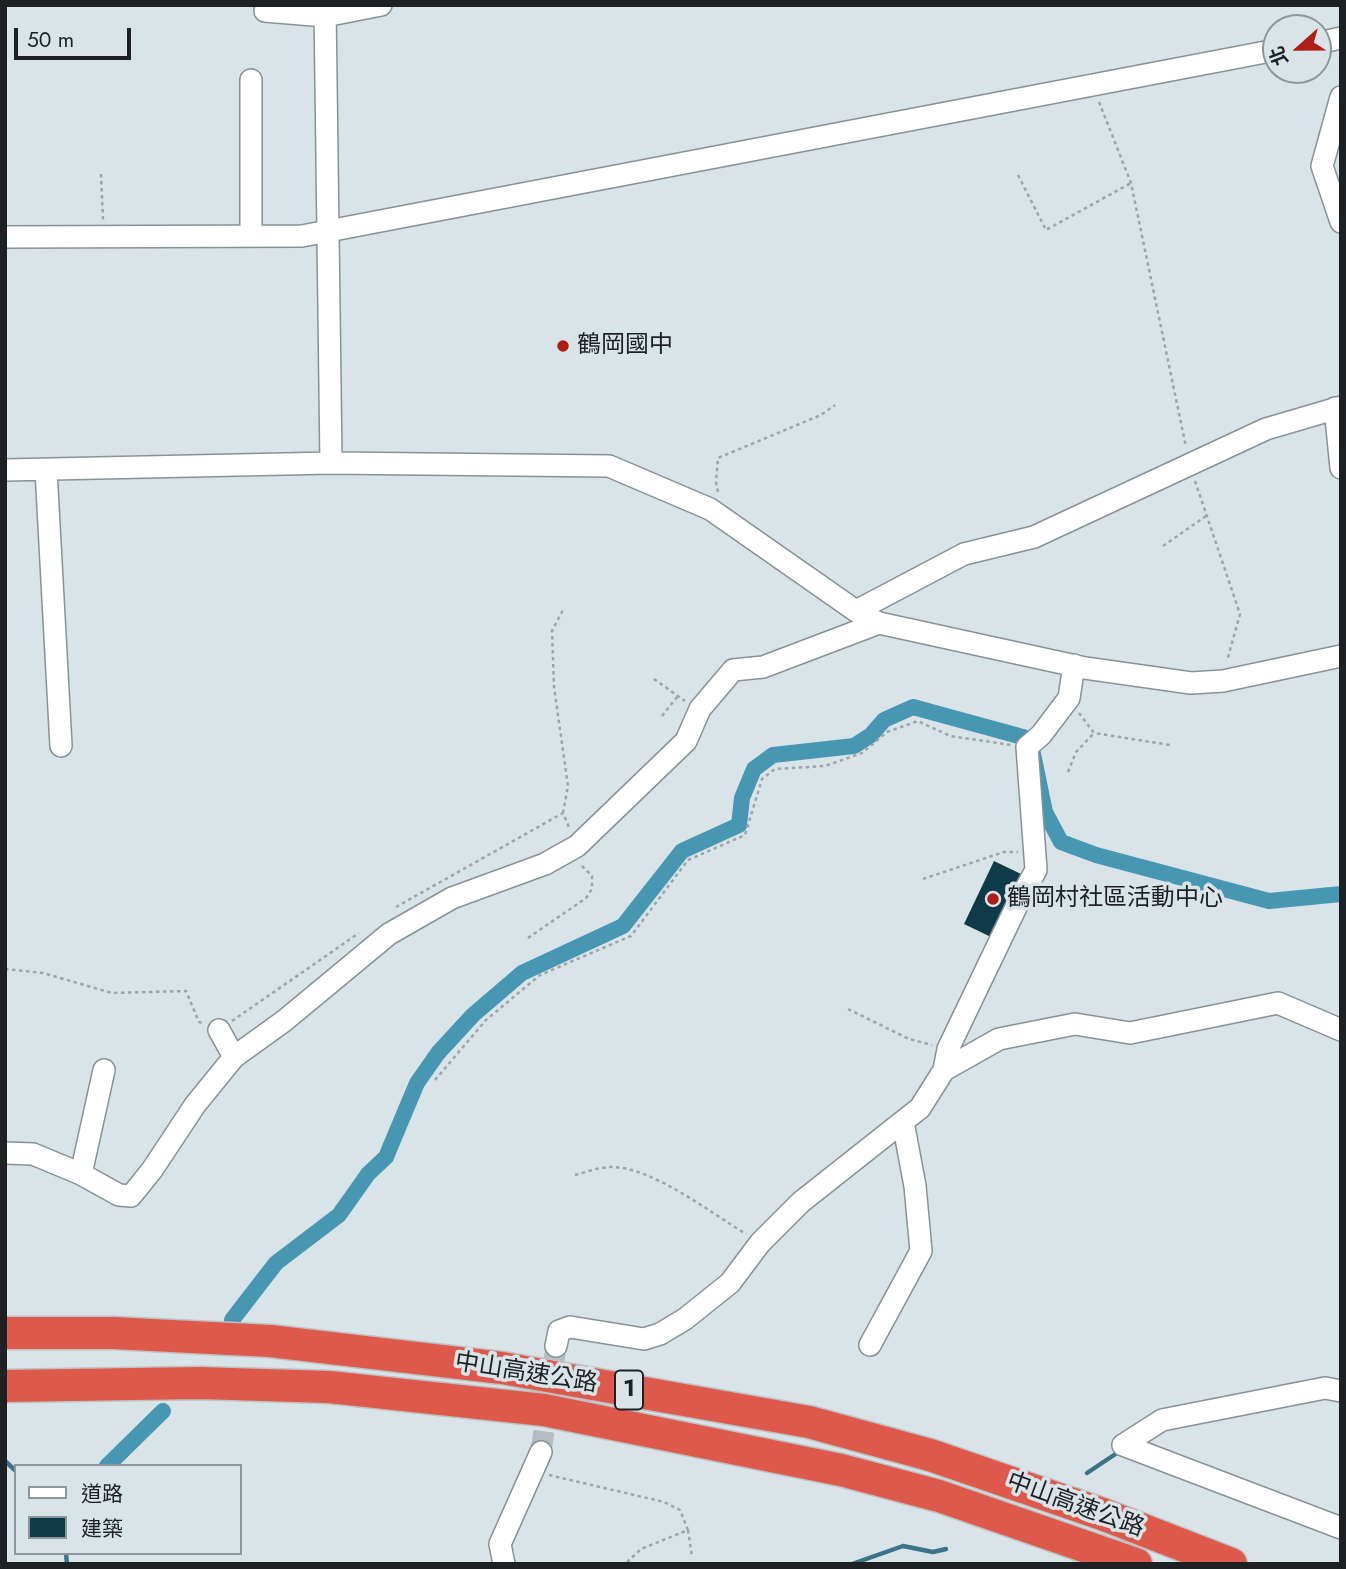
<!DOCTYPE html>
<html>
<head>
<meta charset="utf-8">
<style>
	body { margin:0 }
	#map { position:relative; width:1346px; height:1569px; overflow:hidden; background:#d9e4e8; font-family:Jost,"Noto Sans TC",sans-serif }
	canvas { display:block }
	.frame { position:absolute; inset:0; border:7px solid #1e2123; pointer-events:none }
	.legend { position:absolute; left:14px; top:1464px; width:228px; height:91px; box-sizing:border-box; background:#d9e4e8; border:2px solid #8e9699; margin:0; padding:9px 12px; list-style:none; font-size:21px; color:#1e2123 }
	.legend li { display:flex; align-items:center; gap:14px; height:35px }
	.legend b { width:35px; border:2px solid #8e9699 }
	.north { position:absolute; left:1262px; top:14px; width:70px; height:70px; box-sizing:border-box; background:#d9e4e8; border:2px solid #8e9699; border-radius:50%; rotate:249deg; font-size:19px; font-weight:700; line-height:28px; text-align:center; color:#1e2123 }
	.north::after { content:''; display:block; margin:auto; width:24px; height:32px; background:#ae1e18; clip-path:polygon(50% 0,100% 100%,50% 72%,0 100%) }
	.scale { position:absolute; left:14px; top:28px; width:117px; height:32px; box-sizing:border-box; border:4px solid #1e2123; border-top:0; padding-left:9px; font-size:21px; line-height:24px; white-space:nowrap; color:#1e2123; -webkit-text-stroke:5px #d9e4e8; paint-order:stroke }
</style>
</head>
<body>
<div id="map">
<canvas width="1346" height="1569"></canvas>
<div class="frame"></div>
<ul class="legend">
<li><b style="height:9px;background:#fff"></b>道路</li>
<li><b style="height:19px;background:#0f3b49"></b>建築</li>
</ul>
<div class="north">北</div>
<div class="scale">50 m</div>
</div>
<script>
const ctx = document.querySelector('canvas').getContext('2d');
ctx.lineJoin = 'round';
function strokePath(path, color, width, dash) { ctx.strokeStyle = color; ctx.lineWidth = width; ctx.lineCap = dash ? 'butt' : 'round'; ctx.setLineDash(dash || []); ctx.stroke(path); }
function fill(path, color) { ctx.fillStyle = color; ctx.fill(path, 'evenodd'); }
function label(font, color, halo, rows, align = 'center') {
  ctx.font = font + ' Jost,"Noto Sans TC",sans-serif'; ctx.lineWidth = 7; ctx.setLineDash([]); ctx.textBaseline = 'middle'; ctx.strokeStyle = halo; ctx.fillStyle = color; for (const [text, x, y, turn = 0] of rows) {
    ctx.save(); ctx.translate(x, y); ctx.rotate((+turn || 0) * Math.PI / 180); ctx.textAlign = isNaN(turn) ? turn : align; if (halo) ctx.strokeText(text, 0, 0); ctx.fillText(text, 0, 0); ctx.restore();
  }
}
strokePath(new Path2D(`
	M5,1461l11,10
	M1087,1473l30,-20
	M66,1553l1,11
	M852,1564l51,-18 30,6 13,-3`), '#3b7488', 4.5);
strokePath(new Path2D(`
	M232,1320l44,-57 63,-48 29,-41 18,-17 31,-74 21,-30 35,-38 49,-42 101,-47 59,-75 57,-26 3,-27 12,-29 19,-14 81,-9 17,-11 13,-15 29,-13 117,32 15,73 16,30 35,13 173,46 72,-7
	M107,1466l56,-55`), '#4797b3', 16);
fill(new Path2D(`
	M994,861l27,13 -30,63 -27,-13z`), '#0f3b49');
strokePath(new Path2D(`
	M541,1452l15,-106`), '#b4bdc1', 21, [21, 10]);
const minor = new Path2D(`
	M325,5l6,458
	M265,11l60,5 56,-11
	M1318,43l23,-5
	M1341,97l-19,69 19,56
	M251,236v-156
	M5,237l297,-1 974,-186
	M1335,408l6,60
	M5,470l326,-7 278,3 101,43 146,102 23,12 206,45 106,15 32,-2 118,-25
	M46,470l15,276
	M856,611l108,-57 70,-17 232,-108 75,-22
	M234,1057l50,-36 105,-87 63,-36 93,-34 32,-18 109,-105 14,-32 33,-39 30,-3 116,-44
	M944,1070l55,-31 76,-15 55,9 148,-30 63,27
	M5,1153l28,1 48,20 38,21 12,1 21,-26 43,-65 39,-48 -15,-27
	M81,1174l23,-104
	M870,1345l51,-94 -6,-65 -12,-64
	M556,1346l3,-15 11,-4 74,12 16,-5 25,-15 45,-36 30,-40 41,-41 119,-94 24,-38 4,-21 72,-150 16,-29 -9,-123 14,-12 28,-37 5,-33
	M1123,1445l218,83
	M1123,1445l39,-25 163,-32 16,3
	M504,1564l-4,-20 41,-92`);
const highway = new Path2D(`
	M5,1333h108l157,8 232,27 307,54 121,33 172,59 129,50
	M5,1386l194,-3 130,4 215,23 297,60 98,26 197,68`);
strokePath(minor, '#889296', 24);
strokePath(highway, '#c0c1c1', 35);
strokePath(new Path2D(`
	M1099,102l32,81 55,264
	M101,174l2,46
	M1018,175l28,55 85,-47
	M1195,481l45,133 -13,47
	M718,492l-2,-10 2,-24 103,-43 14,-10
	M1163,546l43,-30
	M654,679l31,22
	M1079,713l15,20 76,12
	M662,716l15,-19
	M1068,772l8,-20 18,-19
	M563,813l5,-27 -14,-99 -2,-56 12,-23
	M923,879l81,-27h14
	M396,907l167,-94 6,14
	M528,938l58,-40 6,-9v-13l-12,-12
	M5,969l38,4 69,20 74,-2 13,31 3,1
	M848,1009l61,30 23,6
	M232,1021l127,-88
	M435,1080l51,-60 54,-45 91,-39 57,-76 57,-25 17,-56 13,-10 50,-3 37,-13 25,-21 31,-11 32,15 61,9
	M575,1175c11,-3 25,-8 37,-8 40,0 99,46 134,67
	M549,1475l115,27 16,8 8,20 -47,19 -16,15
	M688,1530l4,27`), '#9da5a9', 2.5, [3.5, 3.5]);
strokePath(minor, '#fff', 21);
strokePath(highway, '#dd594c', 32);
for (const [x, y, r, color] of [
	[563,346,7,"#ae1e18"],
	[993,899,7,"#ae1e18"]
]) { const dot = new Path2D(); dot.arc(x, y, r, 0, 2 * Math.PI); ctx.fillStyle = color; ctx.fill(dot); strokePath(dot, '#d9e4e8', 2.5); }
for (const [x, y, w] of [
	[629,1390,28]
]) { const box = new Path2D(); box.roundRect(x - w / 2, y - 19.5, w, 39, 5); ctx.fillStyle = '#d9e4e8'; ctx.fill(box); strokePath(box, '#1e2123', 2); }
label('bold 23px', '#1e2123', null, [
	["1",629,1390]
]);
label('24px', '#1e2123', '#d9e4e8', [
	["鶴岡國中",577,346],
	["鶴岡村社區活動中心",1007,899]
], 'left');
label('24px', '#1e2123', '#d9e4e8', [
	["中山高速公路",526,1374,9],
	["中山高速公路",1075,1506,20]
]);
</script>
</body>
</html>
